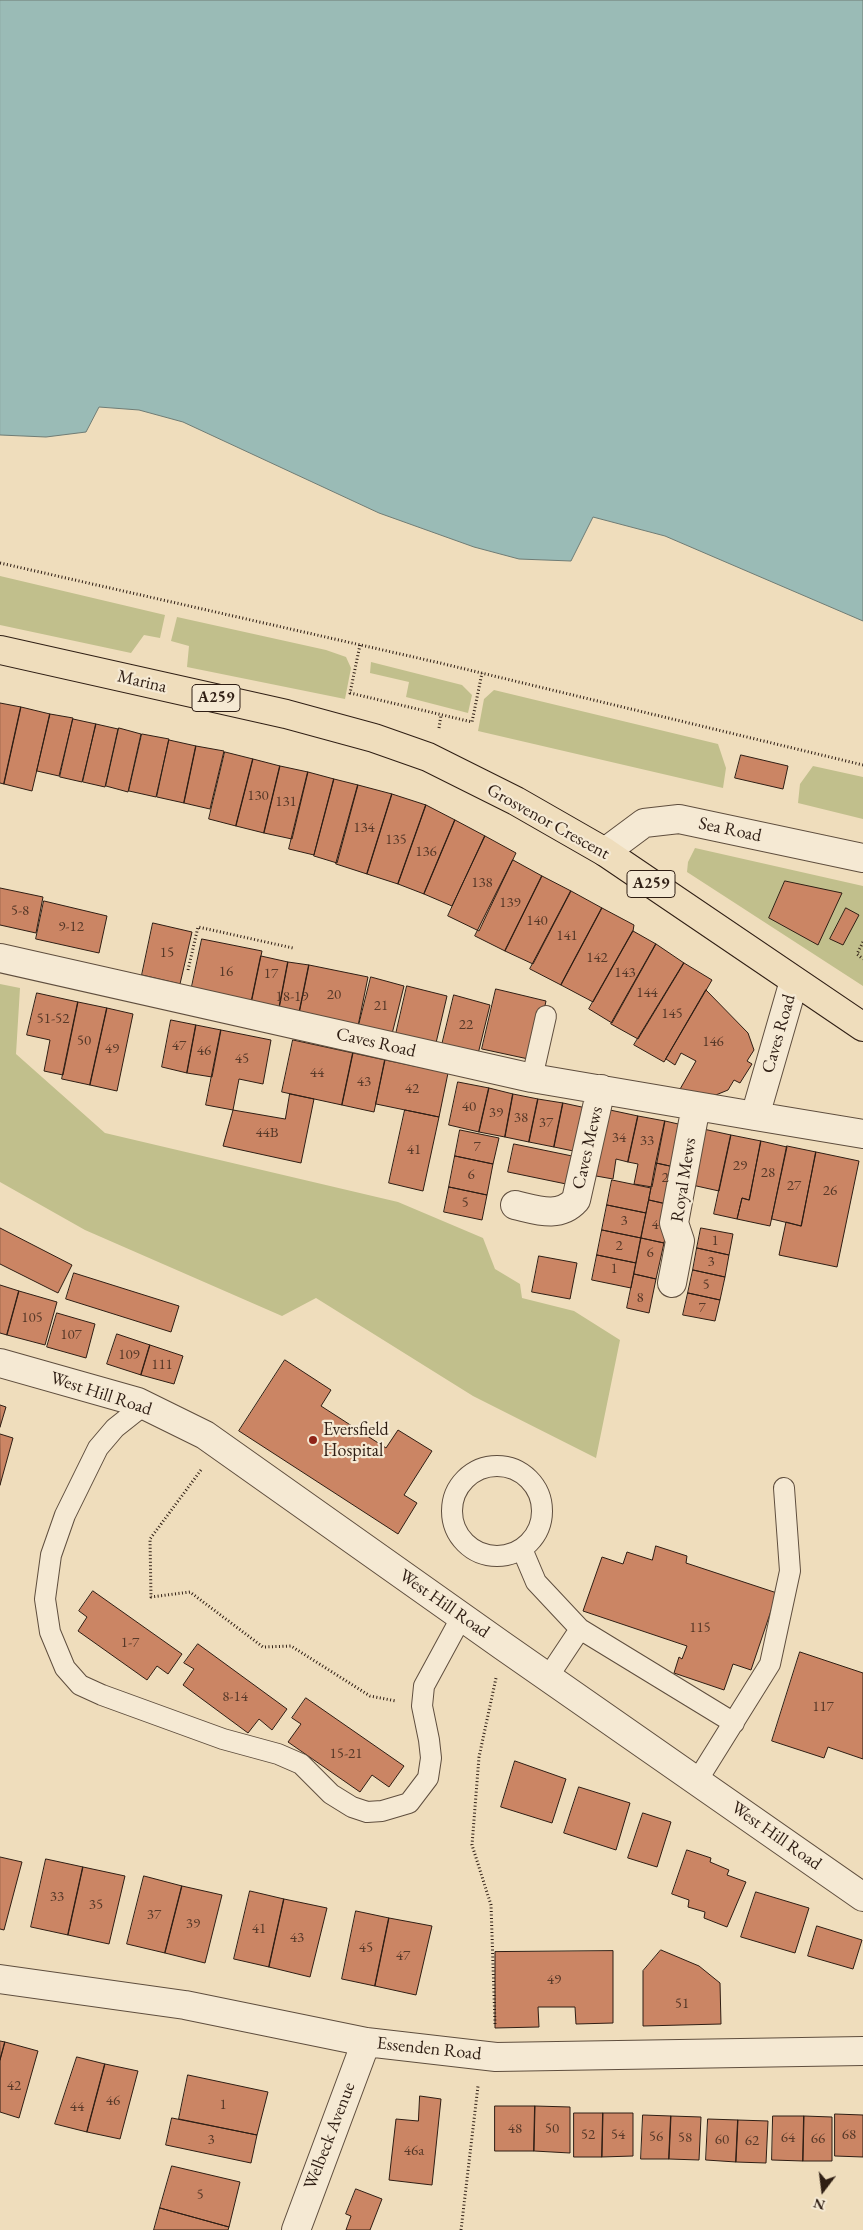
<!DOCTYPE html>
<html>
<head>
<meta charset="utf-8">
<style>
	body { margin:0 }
	#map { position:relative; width:863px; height:2230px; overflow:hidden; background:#efddbc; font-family:"EB Garamond",serif }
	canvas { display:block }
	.north { position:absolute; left:798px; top:2165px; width:50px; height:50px; -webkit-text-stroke:4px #f5e9d3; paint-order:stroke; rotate:195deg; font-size:14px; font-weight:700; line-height:20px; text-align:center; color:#2f1e14 }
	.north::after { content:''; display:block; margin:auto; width:18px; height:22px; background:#2f1e14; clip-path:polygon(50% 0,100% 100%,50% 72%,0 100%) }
</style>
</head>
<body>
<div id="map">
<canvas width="863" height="2230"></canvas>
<div class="north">N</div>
</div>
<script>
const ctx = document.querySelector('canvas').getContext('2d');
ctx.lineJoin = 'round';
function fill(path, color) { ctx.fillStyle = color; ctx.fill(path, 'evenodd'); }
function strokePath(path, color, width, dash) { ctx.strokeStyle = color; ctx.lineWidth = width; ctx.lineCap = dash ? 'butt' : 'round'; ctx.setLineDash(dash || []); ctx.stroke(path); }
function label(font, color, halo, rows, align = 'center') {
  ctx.font = font + ' "EB Garamond",serif'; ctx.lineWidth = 4.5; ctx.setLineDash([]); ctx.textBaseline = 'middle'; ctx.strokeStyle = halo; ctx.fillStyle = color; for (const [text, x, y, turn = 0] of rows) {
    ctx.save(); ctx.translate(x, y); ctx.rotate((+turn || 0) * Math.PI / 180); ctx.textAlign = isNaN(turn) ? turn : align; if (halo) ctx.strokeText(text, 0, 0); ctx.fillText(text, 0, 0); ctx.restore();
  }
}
fill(new Path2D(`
	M0,576l165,39 -5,23 -16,-3 -13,18 -131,-28z
	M177,617l149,33 20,7 5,11 -6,31 -158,-32 2,-21 -18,-5z
	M371,662l91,23 10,10 -4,18 -62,-16 3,-15 -39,-9z
	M494,690l224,54 8,24 -3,20 -245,-57 6,-32z
	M813,766l50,11v42l-65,-16 2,-19z
	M695,848l168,38v100l-176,-114 1,-10z
	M0,984l20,4 -4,66 89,79 293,69 85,36 12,31 25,15 2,14 52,13 46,29 -24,118 -123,-62 -157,-98 -34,18 -197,-86 -85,-48z`), '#c1bf8c');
const water = new Path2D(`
	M0,0h863v621l-198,-85 -72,-19 -22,44 -52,-2 -45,-12 -95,-34 -196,-91 -44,-12 -40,-3 -13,25 -40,5 -46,-2z`);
fill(water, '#9abbb6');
strokePath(water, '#6f7c75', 1);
const building = new Path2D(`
	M0,703l21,4 -17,77 -4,-1z
	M21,707l29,7 -18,77 -28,-7z
	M50,714l23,4 -14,58 -22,-5z
	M73,719l23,5 -14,58 -22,-5z
	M96,724l22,5 -13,58 -22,-5z
	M119,728l22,6 -13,58 -22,-6z
	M142,734l27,5 -13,58 -27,-6z
	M169,740l27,6 -12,57 -27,-6z
	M196,746l28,5 -14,58 -26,-6z
	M225,752l28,7 -17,67 -27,-7z
	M741,755l47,11 -5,23 -48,-11z
	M253,759l27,7 -16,67 -28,-7z
	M280,766l28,6 -16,67 -28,-6z
	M308,772l26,7 -20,76 -25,-6z
	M334,779l24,6 -21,78 -23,-7z
	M358,785l34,9 -25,80 -31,-10z
	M392,794l34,11 -28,79 -31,-10z
	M426,805l29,15 -31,74 -26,-10z
	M455,820l30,16 -33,70 -28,-12z
	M485,836l31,17 -37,78 -31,-15z
	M513,860l29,16 -37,75 -30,-15z
	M542,876l29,15 -38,73 -28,-13z
	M785,881l57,12 -24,52 -49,-27z
	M0,888l43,9 -7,36 -36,-8z
	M571,891l31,17 -41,77 -31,-16z
	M44,901l63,15 -8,37 -63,-14z
	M602,908l32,17 -1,6 -40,71 -32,-17z
	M846,908l13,7 -16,30 -13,-6z
	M153,923l39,9 -12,52 -38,-9z
	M633,931l23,13 -44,79 -23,-14z
	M202,939l60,12 -11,53 -60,-13z
	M656,944l28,19 -46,76 -27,-15z
	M261,956l27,6 -9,47 -28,-5z
	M288,962l21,3 -10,49 -20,-5z
	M684,963l28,17 -48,82 -30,-17z
	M309,965l59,12 -10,49 -59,-12z
	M371,977l33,9 -12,48 -33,-9z
	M407,986l40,10 -11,47 -40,-9z
	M496,989l50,12 -13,59 -51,-11z
	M706,990l42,43 6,17 -7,11 5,3 -12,19 -6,-3 -6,10 -22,9 -31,-1 21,-37 -15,-8 -6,12 -9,-6z
	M37,993l41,9 -15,73 -19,-4 6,-31 -23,-5z
	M454,995l36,10 -12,49 -36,-9z
	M78,1002l29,6 -17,77 -28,-6z
	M107,1008l26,6 -16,77 -27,-6z
	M171,1020l25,5 -9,48 -25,-6z
	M196,1025l25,5 -9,47 -25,-4z
	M221,1030l50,10 -8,44 -24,-5 -6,31 -27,-5z
	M293,1040l60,13 -11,52 -60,-13z
	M353,1053l32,7 -11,52 -32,-7z
	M385,1060l63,13 -9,44 -63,-13z
	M458,1082l31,6 -10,44 -30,-7z
	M489,1088l24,6 -8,43 -26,-5z
	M290,1094l24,5 -13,64 -78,-17 10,-36 52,9z
	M513,1094l25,5 -9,43 -24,-5z
	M538,1099l25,4 -9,44 -25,-5z
	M563,1103l28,6 -8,44 -29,-6z
	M405,1110l34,7 -16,74 -34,-8z
	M610,1110l28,6 -10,46 -12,-3 -3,20 -17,-3z
	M638,1116l27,5 -13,66 -18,-3 4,-20 -10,-2z
	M665,1121l22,5 -8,42 -23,-5z
	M694,1127l37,8 -12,56 -36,-8z
	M460,1130l39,8 -6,26 -38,-8z
	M731,1135l30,6 -12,59 -7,-2 -5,21 -23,-5z
	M761,1141l26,6 -17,79 -33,-7 5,-21 7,2z
	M514,1144l63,13 -6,28 -63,-13z
	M787,1146l29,6 -15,74 -29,-7z
	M816,1152l43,9 -22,106 -58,-12 7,-33 15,4z
	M455,1156l38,8 -6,31 -38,-8z
	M656,1163l23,5 -8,37 -22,-5z
	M612,1180l39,8 -5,25 -39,-8z
	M449,1187l38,8 -5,25 -38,-8z
	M649,1200l22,5 -7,38 -23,-5z
	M607,1205l39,8 -5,25 -39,-8z
	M0,1228l72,37 -14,28 -58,-29z
	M701,1228l32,6 -4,21 -32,-7z
	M602,1230l39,8 -5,25 -39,-8z
	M641,1238l23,5 -8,36 -22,-5z
	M697,1248l32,7 -4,22 -32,-7z
	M597,1255l39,8 -5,25 -39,-8z
	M539,1256l38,7 -7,36 -38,-7z
	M693,1270l32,7 -5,23 -32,-7z
	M74,1273l105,33 -8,26 -105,-33z
	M634,1274l22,5 -7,34 -22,-5z
	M0,1285l19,6 -12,44 -7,-2z
	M19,1291l38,11 -12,43 -38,-10z
	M688,1293l32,7 -5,21 -32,-6z
	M57,1313l38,11 -9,34 -39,-11z
	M117,1334l33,11 -9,30 -34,-11z
	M150,1345l33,11 -9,28 -33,-9z
	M285,1360l46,30 -10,16 65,42 12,-18 34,21 -28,44 13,8 -19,31 -159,-103z
	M0,1405l6,2 -6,20z
	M0,1434l13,4 -13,47z
	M656,1546l31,10 -1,7 91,30 -26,77 -18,-6 -9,26 -50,-17 5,-16 3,2 5,-13 -104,-35 19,-54 21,7 4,-12 25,8z
	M93,1591l89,63 -14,20 -11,-8 -10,14 -69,-49 9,-14 -8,-6z
	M198,1644l89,65 -15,21 -13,-11 -11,14 -65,-48 11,-16 -10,-6z
	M800,1652l63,21v86l-35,-12 -4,11 -52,-17z
	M306,1698l98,68 -15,21 -17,-12 -12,17 -72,-50 13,-18 -9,-6z
	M515,1761l51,18 -14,44 -51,-16z
	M579,1787l51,16 -14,47 -52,-17z
	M643,1813l28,9 -14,45 -29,-9z
	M687,1850l24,8 -1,4 19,8 -2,5 19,7 -19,45 -23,-9 1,-6 -17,-5 1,-7 -17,-6z
	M0,1857l22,5 -18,68 -4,-1z
	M46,1859l37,8 -15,68 -37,-8z
	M83,1867l42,9 -16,68 -41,-9z
	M144,1876l38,10 -17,67 -38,-9z
	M182,1886l40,9 -17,68 -40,-10z
	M250,1891l34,8 -15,68 -35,-8z
	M756,1892l53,16 -14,45 -54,-16z
	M284,1899l43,9 -17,69 -41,-10z
	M356,1911l33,7 -14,68 -33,-7z
	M389,1918l43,8 -16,69 -41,-9z
	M817,1926l45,14 -9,29 -45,-13z
	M661,1950l38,16 21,17 1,41 -78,2v-55z
	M613,1951v72l-37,1 -1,-17h-37l1,20 -44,1v-76z
	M0,2041l5,1 -5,18z
	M5,2042l33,9 -19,67 -19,-6v-52z
	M77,2057l28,7 -18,68 -32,-8z
	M105,2064l33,7 -18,68 -33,-7z
	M188,2075l80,17 -11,43 -78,-16z
	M420,2096l21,3 -9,86 -43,-5 7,-61 22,2z
	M495,2106h40l-1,45h-39z
	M535,2106l35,1v46l-36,-2z
	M574,2113h29l-1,44h-28z
	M603,2113h30v43l-31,1z
	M835,2114l28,1v42l-28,-1z
	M643,2115l28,1 -2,43h-28z
	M671,2116l30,1 -2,43 -30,-1z
	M773,2116h31l-1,45 -31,-1z
	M804,2116l28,1v44h-29z
	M172,2118l85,17 -6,28 -85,-18z
	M708,2119l30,1 -2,42 -30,-2z
	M738,2120l30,1 -2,42 -30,-1z
	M172,2166l68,16 -11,45 -69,-19z
	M356,2189l26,10 -12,31h-24l5,-14 -5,-2z
	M160,2208l69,19 -1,3h-74z`);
fill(building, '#cb8564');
strokePath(building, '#2f1e14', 1);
const service = new Path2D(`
	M532,1078l14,-62
	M144,1405l-29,23 -17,20 -33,67 -14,40 -6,44 5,33 15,36 15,17 22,10 121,44 55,15 23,10 30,30 21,13 15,5 15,-1 27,-8 19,-25 3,-20 -2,-18 -7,-34 2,-20 38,-70
	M452 1511a45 45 0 1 1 90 0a45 45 0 1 1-90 0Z
	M522,1549l14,33 44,47 154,94
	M548,1677l32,-48
	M697,1781l73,-117 20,-93 -6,-83`);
const minor = new Path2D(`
	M605,852l39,-29 35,-4 184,39
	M0,958l532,120 223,38
	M794,981l-39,135 108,18
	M515,1205c22,5 44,14 61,-5l25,-111
	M672,1283l8,-42 -6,-18 22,-117
	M0,1363l138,39 67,33 298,211 360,251
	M0,1979l185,26 181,37 130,15 367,-6
	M296,2230l70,-188`);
const trunk = new Path2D(`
	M0,650l286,64 88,24 54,19 88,44 89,51 258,175`);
strokePath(service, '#5f4e3e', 22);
strokePath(minor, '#5f4e3e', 30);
strokePath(trunk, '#2f1e14', 30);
strokePath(new Path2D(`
	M0,563l440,100 423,102
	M360,645l-10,48 122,29 10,-49
	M439,728l2,-13
	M863,942l-6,12 6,5
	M188,970l10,-43 95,21
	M201,1470l-51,69 1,58 39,-5 73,55 28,-1 79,50 26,5
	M495,2024l-4,-119 -19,-60 7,-88 17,-79
	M461,2230l17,-144`), '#2f1e14', 3, [1, 2.5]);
strokePath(service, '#f5e9d3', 20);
strokePath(minor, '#f5e9d3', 28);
strokePath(trunk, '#efddbc', 28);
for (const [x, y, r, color] of [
	[313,1440,5,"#8f2418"]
]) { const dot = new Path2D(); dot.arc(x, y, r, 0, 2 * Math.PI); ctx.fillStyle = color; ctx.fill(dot); strokePath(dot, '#f5e9d3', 2); }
label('15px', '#563828', null, [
	["130",258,796],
	["131",286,802],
	["134",364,828],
	["135",396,840],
	["136",426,852],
	["138",482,883],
	["139",510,903],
	["5-8",20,911],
	["140",537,921],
	["9-12",71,927],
	["141",567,936],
	["15",167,953],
	["142",597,958],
	["16",226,972],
	["143",625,973],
	["17",271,974],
	["144",647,993],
	["20",334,995],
	["18-19",292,997],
	["21",381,1006],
	["145",672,1014],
	["51-52",53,1019],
	["22",466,1025],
	["50",84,1041],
	["146",713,1042],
	["47",179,1046],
	["49",112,1049],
	["46",204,1051],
	["45",242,1059],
	["44",317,1073],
	["43",364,1082],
	["42",412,1089],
	["40",469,1107],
	["39",496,1113],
	["38",521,1118],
	["37",546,1123],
	["44B",267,1133],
	["34",619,1138],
	["33",647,1141],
	["7",477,1147],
	["41",414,1150],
	["29",740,1166],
	["28",768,1173],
	["6",471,1175],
	["2",665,1178],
	["27",794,1186],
	["26",830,1191],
	["5",465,1203],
	["3",624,1221],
	["4",655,1225],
	["1",715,1241],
	["2",619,1246],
	["6",650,1253],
	["3",711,1262],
	["1",614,1269],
	["5",706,1285],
	["8",640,1298],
	["7",702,1308],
	["105",32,1318],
	["107",71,1335],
	["109",129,1355],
	["111",162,1365],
	["115",700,1628],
	["1-7",130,1643],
	["8-14",235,1697],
	["117",823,1707],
	["15-21",346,1754],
	["33",57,1897],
	["35",96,1905],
	["37",154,1915],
	["39",193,1924],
	["41",259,1929],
	["43",297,1938],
	["45",366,1948],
	["47",403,1956],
	["49",554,1980],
	["51",682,2004],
	["42",14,2086],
	["46",113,2101],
	["1",223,2105],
	["44",77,2107],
	["48",515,2129],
	["50",552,2129],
	["52",588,2135],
	["54",618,2135],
	["68",849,2135],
	["56",656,2137],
	["58",685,2138],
	["64",788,2138],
	["66",818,2139],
	["3",211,2140],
	["60",722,2140],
	["62",752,2141],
	["46a",414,2151],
	["5",200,2195]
]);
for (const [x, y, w] of [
	[216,698,48],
	[651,884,48]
]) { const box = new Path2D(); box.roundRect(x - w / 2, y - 13.5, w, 27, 4); ctx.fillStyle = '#f5e9d3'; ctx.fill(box); strokePath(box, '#2f1e14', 1); }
label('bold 16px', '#2f1e14', null, [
	["A259",216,698],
	["A259",651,884]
]);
label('18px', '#2f1e14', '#f5e9d3', [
	["Marina",142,682,13],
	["Grosvenor Crescent",548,822,29],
	["Sea Road",730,830,12],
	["Caves Road",779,1034,-74],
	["Caves Road",376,1043,13],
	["Caves Mews",588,1148,-77],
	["Royal Mews",684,1180,-81],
	["West Hill Road",101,1394,18],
	["West Hill Road",444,1604,35],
	["West Hill Road",776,1836,35],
	["Essenden Road",429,2049,6],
	["Welbeck Avenue",330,2136,-69]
]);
label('18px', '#2f1e14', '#f5e9d3', [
	["Eversfield",323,1430],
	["Hospital",323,1451]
], 'left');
</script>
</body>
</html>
